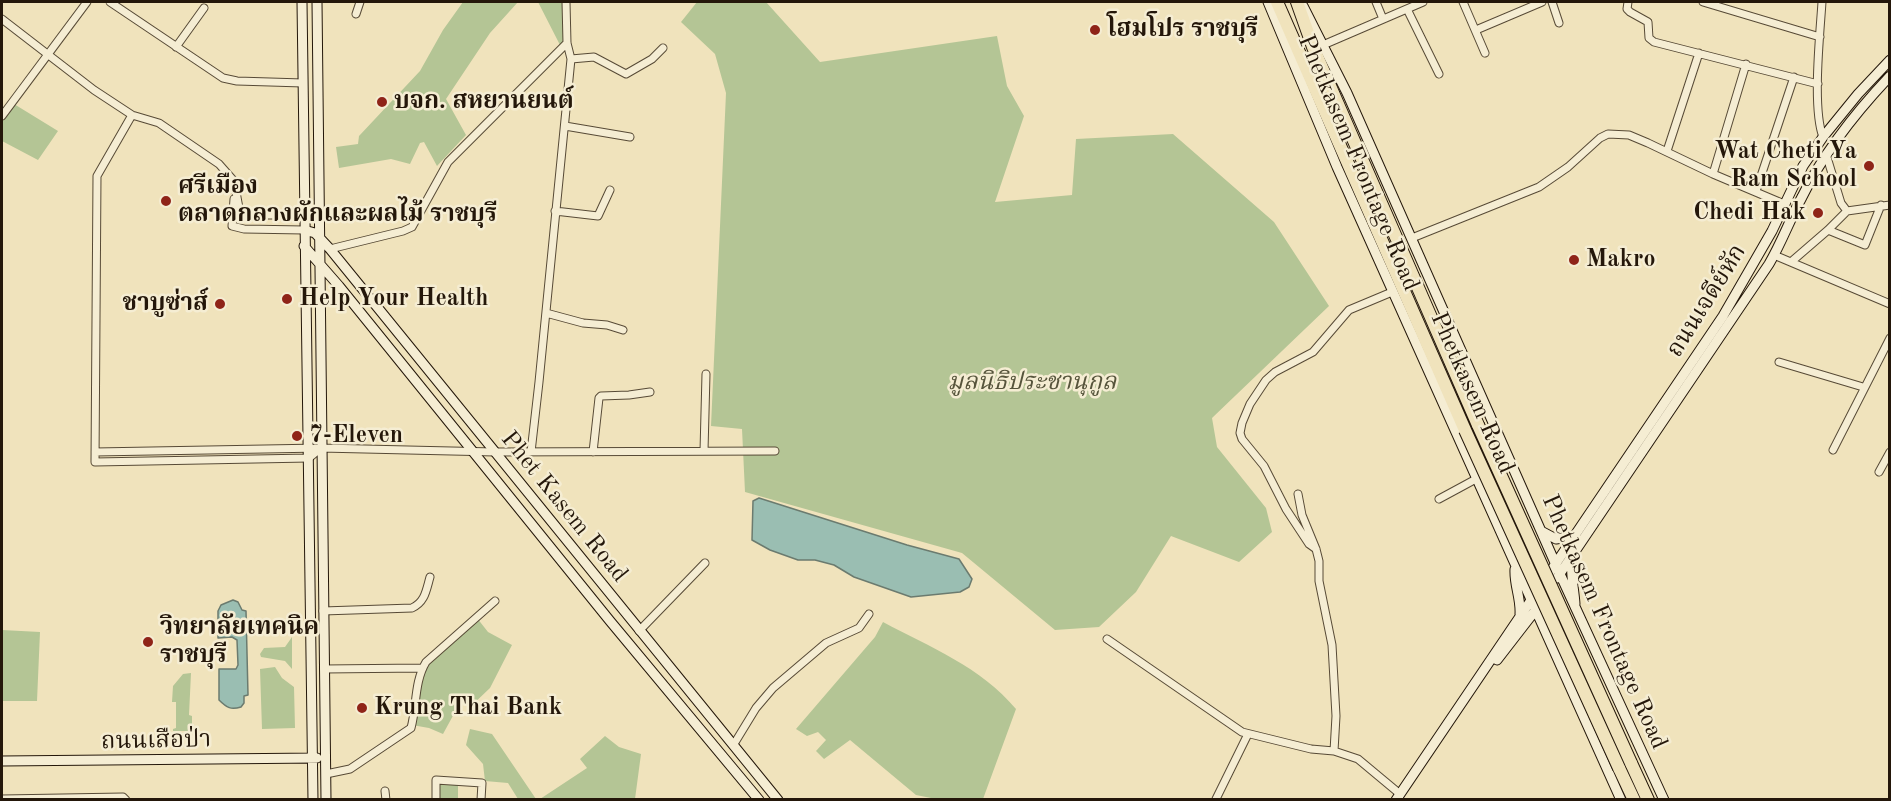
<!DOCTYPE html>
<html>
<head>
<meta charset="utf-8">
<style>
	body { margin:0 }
	#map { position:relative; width:1891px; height:801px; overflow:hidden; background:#f0e3bc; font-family:"Old Standard TT",serif }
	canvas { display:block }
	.frame { position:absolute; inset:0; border:3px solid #24170a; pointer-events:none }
</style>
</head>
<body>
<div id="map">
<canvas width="1891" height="801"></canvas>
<div class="frame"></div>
</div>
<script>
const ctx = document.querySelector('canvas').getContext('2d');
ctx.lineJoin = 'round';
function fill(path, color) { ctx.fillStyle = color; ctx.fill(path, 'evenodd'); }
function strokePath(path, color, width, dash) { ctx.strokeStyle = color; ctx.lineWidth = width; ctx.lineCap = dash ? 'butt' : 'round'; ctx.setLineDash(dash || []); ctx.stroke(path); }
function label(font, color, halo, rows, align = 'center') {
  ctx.font = font + ' "Old Standard TT","Noto Serif Thai",serif'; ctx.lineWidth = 5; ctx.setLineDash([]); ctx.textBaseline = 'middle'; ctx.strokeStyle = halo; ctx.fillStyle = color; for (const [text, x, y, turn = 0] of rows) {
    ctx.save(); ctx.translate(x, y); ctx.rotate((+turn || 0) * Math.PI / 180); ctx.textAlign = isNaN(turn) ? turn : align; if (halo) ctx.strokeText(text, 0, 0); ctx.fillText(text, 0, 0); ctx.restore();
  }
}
fill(new Path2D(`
	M463,2h55l-28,31 -44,66 20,36 -29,31 -13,-24 -4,1 -10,21 -19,-5 -52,9 -3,-21 22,-3 1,-8 61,-65 23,-41z
	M538,2h26l1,38 -5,5z
	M697,2h69l54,60 177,-26 10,50 17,30 -29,86 77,-7 4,-56 97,-5 101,88 55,84 -117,112 5,29 49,61 6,24 -33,30 -68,-26 -35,56 -37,35 -44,3 -93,-77 -217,-61 -3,-63 -31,-3 15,-333 -11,-39 -34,-32z
	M14,104l44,27 -20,29 -36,-19v-21z
	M477,618l11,14 24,13 -22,43 -21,20 -8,-7 -18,33 -14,-6 -17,-3 10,-57z
	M883,622c47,25 98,45 133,87l-33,90h-47l-20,-4 -66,-55 -26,19 -8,-8 10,-11 -8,-8 -11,4 -11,-7 79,-92z
	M2,630l38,2 -3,69h-35z
	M292,637v32l-7,-8 -24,-4 -1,-3 4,-6 21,-1z
	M275,667l7,11 12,9 1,41 -33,1 -2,-60z
	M191,673l-2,42 3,1v15h-19v-2l3,-1v-26h-4l1,-16 10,-12z
	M470,729l22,5 44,65h-18l-10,-16 -23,-2 -2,-17 -17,-19z
	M605,736l14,11 22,7 -6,45h-95l47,-31 -7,-9z
	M439,782l19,1v16h-19z`), '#b4c595');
const water = new Path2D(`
	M759,498l148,47 52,14 13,20 -3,8 -9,5 -49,5 -57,-20 -20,-12 -19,-5h-17l-28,-10 -18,-10 1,-39z
	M233,600l5,2 4,8 4,1 2,84 -4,1v7l-3,4c-10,3 -14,1 -22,-7v-31h17l2,-4 -1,-25 -5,-3 -14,1v-27l3,-6z`);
fill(water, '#9abeb2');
strokePath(water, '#6b7b6f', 1.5);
const street = new Path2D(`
	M110,2l113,76 14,3 66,2
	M1376,2l7,17
	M1463,2l22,51
	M1552,2l7,21
	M1628,2l-1,7 3,3 18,10 1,16 5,4 164,42
	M1703,2l117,35
	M1822,2c-2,32 -10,106 1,135
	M1407,9l32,65
	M356,14l4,-12
	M2,19l92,71 38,25 27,8 60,41 15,17 5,27 9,7h56
	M1476,30l66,-28
	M1323,45l100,-43
	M176,47l28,-39
	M571,59l23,-2 32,17 26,-15 11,-11
	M132,115l-35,61 -2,286 214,-4 12,-10
	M2,116l85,-114
	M565,126l65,11
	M1667,151l32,-98
	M1826,154l15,49 6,8 43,-6
	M1713,174l33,-110
	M1756,191l38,-114
	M234,199l-2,27 12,3 60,1
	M555,211l43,5 12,-26
	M1828,230l37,15 16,-40
	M1412,238l127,-51 29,-20 32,-29 8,-4 21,1 19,8 65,31 71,30
	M330,249l73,-18 9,-4 36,-65 119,-119
	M1774,255l116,49
	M1791,262l37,-32 19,-19
	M546,313l37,10 24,2 16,5
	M1779,362l84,25
	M1833,450l57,-112
	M704,451l2,-77
	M95,452l226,-4 174,4 280,-1
	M531,452l8,-70 32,-323 -4,-16 -1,-41
	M593,452l6,-54 2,-2 28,-1 21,-3
	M1879,472l11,-20
	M1298,494l4,21 14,34 3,12v20l13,64 4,71 -2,35
	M1439,499l37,-20
	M1316,549l-7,-5 -23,-35 -22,-43 -22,-27 -2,-6 2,-10 8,-19 16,-24 9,-8 38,-20 36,-42 43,-18
	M323,611l89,-3c13,-6 14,-17 18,-31
	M639,631l66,-68
	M1107,639l135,93 69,17 23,2 24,8 42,35
	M324,669l98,-1
	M734,744l22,-36 17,-20 53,-45 33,-15 10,-14
	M326,774l24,-5 61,-41c6,-22 3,-46 15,-66l69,-61
	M385,791l1,9
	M2,799l121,-2 3,3
	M1216,799l32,-65
	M436,800v-20l46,3 -1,17`);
const secondary = new Path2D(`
	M302,2l11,798
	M317,2l9,798
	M1268,2l69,165 284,633
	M1303,6l44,87 213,481 104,226
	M304,230l11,3 15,16 448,551
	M304,246l35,40 271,335 149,179
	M1541,531l15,8 19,-3
	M1572,558c-2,16 2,30 3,46
	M1515,569c-1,16 6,29 5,45
	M1557,578l212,-314c13,-22 21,-45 33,-67 22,-45 53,-84 88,-121
	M1497,660l41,-53
	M2,761l315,-3
	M1396,800l327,-484 49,-85 31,-65 20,-29 35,-43 32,-34`);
const highway = new Path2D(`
	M1277,2l188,428
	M1297,2l16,45 165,378
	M1631,763l17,37
	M1619,768l15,32`);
strokePath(street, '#574a36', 9);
strokePath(secondary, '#24170a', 11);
strokePath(highway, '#24170a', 14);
strokePath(street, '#f5edd3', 7);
strokePath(secondary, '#f5edd3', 9);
strokePath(highway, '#f0e3bc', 12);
const highwayBridge = new Path2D(`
	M1478,425l153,338
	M1465,430l154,338`);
strokePath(highwayBridge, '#24170a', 14, []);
strokePath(highwayBridge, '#f0e3bc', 12);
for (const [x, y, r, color] of [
	[1095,30,6,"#8f2418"],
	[382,102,6,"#8f2418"],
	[1869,166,6,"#8f2418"],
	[166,201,6,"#8f2418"],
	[1818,213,6,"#8f2418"],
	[1574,260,6,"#8f2418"],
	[287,299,6,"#8f2418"],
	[220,304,6,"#8f2418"],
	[297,436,6,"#8f2418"],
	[148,642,6,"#8f2418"],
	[362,708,6,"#8f2418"]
]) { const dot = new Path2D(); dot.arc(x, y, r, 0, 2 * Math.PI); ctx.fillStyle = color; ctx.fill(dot); strokePath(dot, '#f5edd3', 2); }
label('bold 24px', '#24170a', '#f5edd3', [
	["โฮมโปร ราชบุรี",1107,30],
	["บจก. สหยานยนต์",394,102],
	["Wat Cheti Ya",1857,152,"right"],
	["Ram School",1857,180,"right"],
	["ศรีเมือง",178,187],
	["ตลาดกลางผักและผลไม้ ราชบุรี",178,215],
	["Chedi Hak",1806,213,"right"],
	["Makro",1586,260],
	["Help Your Health",299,299],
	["ชาบูซ่าส์",208,304,"right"],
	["7-Eleven",309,436],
	["วิทยาลัยเทคนิค",160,628],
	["ราชบุรี",160,656],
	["Krung Thai Bank",374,708]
], 'left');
label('24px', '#24170a', '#f5edd3', [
	["Phetkasem Frontage Road",1358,163,67],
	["ถนนเจดีย์หัก",1707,301,-58],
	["Phetkasem Road",1472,393,66],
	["Phet Kasem Road",564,507,51],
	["Phetkasem Frontage Road",1604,622,66],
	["ถนนเสือป่า",156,741,-1]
]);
label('italic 24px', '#56543b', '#f5edd3', [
	["มูลนิธิประชานุกูล",1032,383]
]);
</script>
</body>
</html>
